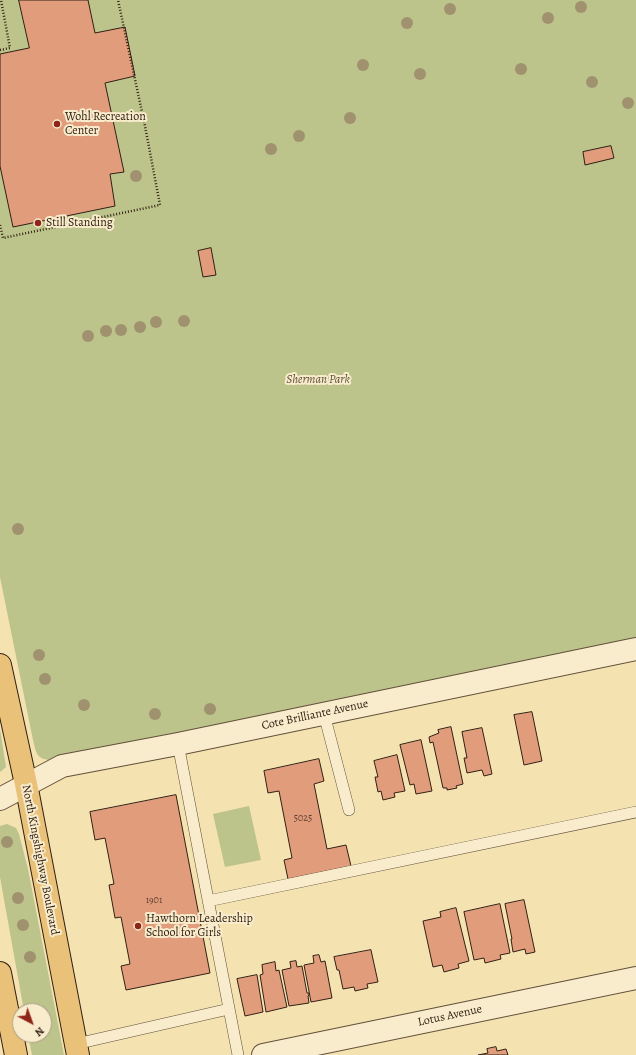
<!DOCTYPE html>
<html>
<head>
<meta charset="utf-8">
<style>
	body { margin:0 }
	#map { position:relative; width:636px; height:1055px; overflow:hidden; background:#f4e2b0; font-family:Alegreya,serif }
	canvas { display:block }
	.north { position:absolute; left:12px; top:1003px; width:40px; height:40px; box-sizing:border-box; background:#f8eccc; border:1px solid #a89a82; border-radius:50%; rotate:139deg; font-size:11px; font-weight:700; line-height:16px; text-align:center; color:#312014 }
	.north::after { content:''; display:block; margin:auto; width:14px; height:18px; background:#8f2418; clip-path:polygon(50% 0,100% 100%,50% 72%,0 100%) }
</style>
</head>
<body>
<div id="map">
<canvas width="636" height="1055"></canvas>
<div class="north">N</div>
</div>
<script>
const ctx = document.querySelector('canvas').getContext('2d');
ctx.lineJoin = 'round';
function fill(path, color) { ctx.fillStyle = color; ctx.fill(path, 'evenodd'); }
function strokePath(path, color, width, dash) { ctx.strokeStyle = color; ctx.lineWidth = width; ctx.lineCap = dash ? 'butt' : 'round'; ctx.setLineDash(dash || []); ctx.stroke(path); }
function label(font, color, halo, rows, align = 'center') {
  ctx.font = font + ' Alegreya,serif'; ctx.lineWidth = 4; ctx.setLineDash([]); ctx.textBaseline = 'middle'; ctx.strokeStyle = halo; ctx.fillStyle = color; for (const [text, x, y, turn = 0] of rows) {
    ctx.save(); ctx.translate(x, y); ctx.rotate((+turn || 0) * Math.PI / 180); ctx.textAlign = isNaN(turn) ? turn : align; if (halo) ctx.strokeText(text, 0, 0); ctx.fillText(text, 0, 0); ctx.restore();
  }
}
fill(new Path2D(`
	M0,0h636v638l-586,122c-14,-1 -14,-8 -17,-20l-33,-163z
	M0,729l6,38 -6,5z
	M249,806l12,54 -36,7 -12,-53z
	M7,824l9,4 3,6 9,35 36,186h-32l-4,-20h16v-24h-20l-24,-134v-51z`), '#bcc38b');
const building = new Path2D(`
	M19,0h69l7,33 30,-6 10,49 -30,7 19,89 -14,2 5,32 -102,21 -13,-61v-112l29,-6z
	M611,146l3,12 -29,7 -2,-13z
	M211,248l5,27 -13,2 -5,-26z
	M532,712l10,49 -18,4 -10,-50z
	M451,727l12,57 -7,2 1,2 -10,2v-2h-4l-10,-46 -3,1 -1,-6 10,-4 -1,-3z
	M482,728l10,46 -8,2 -2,-6 -15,3 -3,-15h3l-5,-26z
	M421,740l11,51 -16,3 -2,-10 -4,1 -10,-40z
	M397,755l8,36 -11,2 1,4 -12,3 -2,-9 -3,1 -3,-15h3l-4,-16z
	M319,759l5,22 -10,3 13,65 19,-4 5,21 -63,13 -4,-19 8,-2 -13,-67 -11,2 -4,-22z
	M176,795l34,178 -84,17 -5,-24 9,-2 -9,-47 -6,1 -6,-33 5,-1 -9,-46 -10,2 -5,-28z
	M524,900l11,52 -9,2 -1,-5 -12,3 -2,-13h1l-7,-35z
	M500,904l10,49 -10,2 1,4 -16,4 -1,-5 -10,2 -10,-48z
	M456,908l13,53 -11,3 1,4 -15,4 -2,-7 -9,2 -10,-46 18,-4 -1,-5z
	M371,950l7,32 -11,2 1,4 -13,3 -1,-4 -11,2 -4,-19h-2l-3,-13z
	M319,955l2,7 4,-1 7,37 -21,4 -7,-37 10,-2 -1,-7z
	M296,961l1,6 5,-1 5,27h2v2l-1,1 1,7 -20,3 -7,-36 9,-2 -1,-6z
	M275,962l1,9 3,-1 8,37 -21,5 -6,-37 3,-1 -1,-9z
	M257,975l6,37 -18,4 -8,-37z
	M496,1047l1,4 9,-2 2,6h-30l10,-2 -1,-4z`);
fill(building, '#e19c7c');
strokePath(building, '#312014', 1);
const lane = new Path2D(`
	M324,714l25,96
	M178,744l60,311
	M208,901l428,-89
	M76,1044l153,-35`);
const street = new Path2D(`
	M0,799l62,-33 116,-22 458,-95
	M263,1055l373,-77`);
const primary = new Path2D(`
	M0,665l26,119 52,271
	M0,973l16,82`);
strokePath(lane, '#62503b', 12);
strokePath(street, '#62503b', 24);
strokePath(primary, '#312014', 24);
strokePath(new Path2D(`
	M0,50l10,-2 -9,-48
	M0,225l3,13 157,-33 -15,-79 -27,-126`), '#312014', 2.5, [1, 2]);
strokePath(lane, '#f8eccc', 11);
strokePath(street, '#f8eccc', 22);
strokePath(primary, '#eac178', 22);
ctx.fillStyle = '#a0926e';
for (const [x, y] of [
	[581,7],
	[450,9],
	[548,18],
	[407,23],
	[363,65],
	[521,69],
	[420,74],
	[592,82],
	[628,103],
	[350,118],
	[299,136],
	[271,149],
	[136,176],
	[184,321],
	[156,322],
	[140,327],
	[121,330],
	[106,331],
	[88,336],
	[18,529],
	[39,655],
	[45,679],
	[84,705],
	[210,709],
	[155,714],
	[7,842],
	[18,898],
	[23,925],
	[30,957]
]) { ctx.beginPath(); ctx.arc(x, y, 6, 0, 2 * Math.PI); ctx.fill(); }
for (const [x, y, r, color] of [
	[57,124,4,"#8f2418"],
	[38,223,4,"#8f2418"],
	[138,926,4,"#8f2418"]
]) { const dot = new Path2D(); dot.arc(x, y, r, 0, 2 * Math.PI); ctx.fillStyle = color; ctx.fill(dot); strokePath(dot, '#f8eccc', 1.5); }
label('10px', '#5d3f2e', null, [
	["5025",303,819],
	["1901",154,901]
]);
label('12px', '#312014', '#f8eccc', [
	["Wohl Recreation",65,117],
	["Center",65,131],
	["Still Standing",46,223],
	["Hawthorn Leadership",146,919],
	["School for Girls",146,933]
], 'left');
label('italic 12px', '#5b5138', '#f8eccc', [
	["Sherman Park",318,380]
]);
label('12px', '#312014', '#f8eccc', [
	["Cote Brilliante Avenue",315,715,-12],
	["North Kingshighway Boulevard",40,860,79],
	["Lotus Avenue",450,1016,-12]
]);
</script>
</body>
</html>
